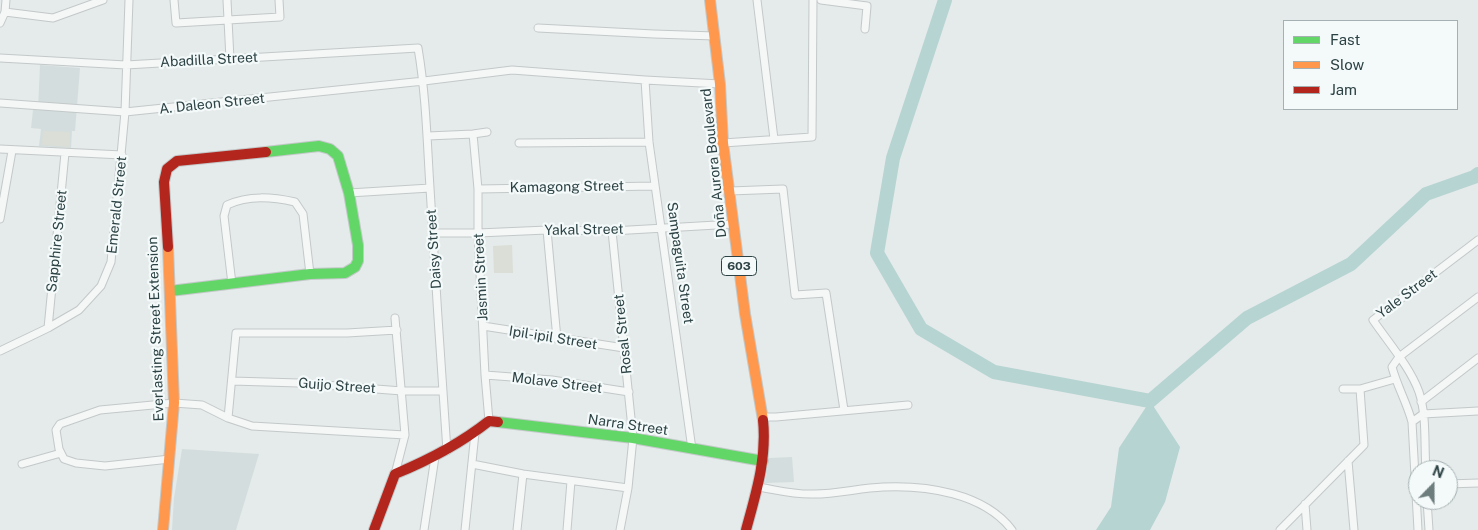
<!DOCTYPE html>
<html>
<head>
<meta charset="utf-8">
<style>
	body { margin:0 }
	#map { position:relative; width:1478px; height:530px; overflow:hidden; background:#e5eaea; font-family:"Public Sans",sans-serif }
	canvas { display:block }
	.legend { position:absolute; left:1283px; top:20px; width:175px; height:90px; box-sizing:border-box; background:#f4f9f9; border:1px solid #a4b0b1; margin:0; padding:6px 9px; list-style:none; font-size:15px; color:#2c4244 }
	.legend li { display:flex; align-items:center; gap:10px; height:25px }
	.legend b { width:25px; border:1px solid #a4b0b1 }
	.north { position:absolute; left:1408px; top:460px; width:50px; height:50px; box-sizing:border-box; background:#f4f9f9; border:1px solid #a4b0b1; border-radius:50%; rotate:22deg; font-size:14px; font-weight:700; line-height:20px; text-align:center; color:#2c4244 }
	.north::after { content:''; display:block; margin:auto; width:18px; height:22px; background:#6d7d7e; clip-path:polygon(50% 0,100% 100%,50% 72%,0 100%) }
</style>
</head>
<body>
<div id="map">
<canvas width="1478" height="530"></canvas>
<ul class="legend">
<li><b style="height:6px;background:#63d668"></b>Fast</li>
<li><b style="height:6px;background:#ff974d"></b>Slow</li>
<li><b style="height:6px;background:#b3261e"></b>Jam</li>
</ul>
<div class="north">N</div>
</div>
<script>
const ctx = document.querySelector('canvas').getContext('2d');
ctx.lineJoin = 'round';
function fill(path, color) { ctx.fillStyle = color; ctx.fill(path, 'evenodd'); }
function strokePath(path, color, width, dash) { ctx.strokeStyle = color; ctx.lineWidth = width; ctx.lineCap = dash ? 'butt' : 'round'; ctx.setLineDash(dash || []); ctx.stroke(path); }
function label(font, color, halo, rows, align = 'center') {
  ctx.font = font + ' "Public Sans",sans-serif'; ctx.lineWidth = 4.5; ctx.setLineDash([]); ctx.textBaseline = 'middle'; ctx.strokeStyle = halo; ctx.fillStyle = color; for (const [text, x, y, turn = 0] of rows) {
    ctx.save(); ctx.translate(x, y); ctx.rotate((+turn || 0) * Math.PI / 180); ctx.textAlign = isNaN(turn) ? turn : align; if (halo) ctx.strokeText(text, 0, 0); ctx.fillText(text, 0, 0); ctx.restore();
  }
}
fill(new Path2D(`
	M40,65l40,3 -5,63h-3l-1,17 -32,-2 2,-17 -10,-1 2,-18h5z
	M182,449l77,5 -23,76h-64l2,-32z
	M792,457l2,25 -29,1 4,-25z`), '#d4dddd');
fill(new Path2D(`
	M43,131l27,1v15l-28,-2z
	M512,245l1,28h-19l-1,-27z`), '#dbded6');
fill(new Path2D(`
	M1150,401l30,46 -15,55 -15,28h-54l15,-23 8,-59z`), '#b5d4d2');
strokePath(new Path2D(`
	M945,0l-52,158 -16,95 44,76 73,43 156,29
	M1150,401l97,-83 104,-54 75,-70 48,-17 4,-3`), '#b5d4d2', 14);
const street = new Path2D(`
	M174,0l2,23 104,-6 -1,-17
	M227,0l3,59
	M757,0l17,139
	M821,0l46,6 -2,23
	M5,12l48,6 50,-18
	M0,23l5,-11 1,-12
	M538,28l116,6 61,2
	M0,58l126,7 292,-17c8,47 9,93 12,140 5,88 11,175 17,263
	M645,80l4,62 43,307
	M0,103l125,9 299,-31 88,-11 133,10 75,4
	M473,134l5,55v44l7,142 4,46
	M428,136l45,-2 14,-2
	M519,143l130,-1
	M723,143l89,-6 1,-137
	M0,149l122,6
	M478,189l177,-3
	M730,191l53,-2 12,106 31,-2 18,117
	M349,193l81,-5
	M0,219l12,-68
	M547,230l10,109
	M612,231l21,207 -5,50 -8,42
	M433,233h45l69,-3 65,1 122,-7
	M232,284l-8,-68 3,-11c22,-10 45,-8 68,-3l8,12 7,60
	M395,318l10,117 -10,39
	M483,326l141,22
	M48,328l17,-175
	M0,351l48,-23 31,-18 22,-24 10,-24 14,-150 4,-112
	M485,375l67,5 77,12
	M232,381l67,2 103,8h41
	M1343,389h17l35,-10
	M1421,402l57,-44
	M763,417h13l132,-12
	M228,418l8,-85h111l50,-3
	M1412,422c-5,-19 -15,-36 -20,-55l7,-10 79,-60
	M170,459l-65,7 -29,-3 -12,-4 -5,-10 -3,-19 4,-6 40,-14 74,-7 28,2 26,13 24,8 153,9
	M1348,461l6,69
	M22,464l39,-11
	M472,464l51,10 105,14
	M1426,470c-2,-25 1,-54 -7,-78 -9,-25 -31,-50 -46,-72l105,-80
	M1448,484l30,-1
	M758,487c19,3 37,8 56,7 23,0 46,-6 69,-7 43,-2 101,6 129,43
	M1427,500l2,30
	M1305,504l2,26
	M424,530l11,-73
	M465,530l10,-97
	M517,530l6,-56
	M567,530l4,-49
	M1280,530l84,-85 -4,-56
	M1418,530l-6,-108 11,-8 55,-3`);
const fast = new Path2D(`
	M170,291l140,-17 35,-1 10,-6 3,-6v-16l-9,-52 -11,-37 -8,-7 -11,-3 -53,6
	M498,422l135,16 130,23`);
const slow = new Path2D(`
	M710,0l10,84 3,59 22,171 18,106
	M163,530l11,-127 -6,-156`);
const jam = new Path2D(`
	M168,247l-4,-65 3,-13 10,-8 89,-9
	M374,530l21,-56c34,-14 65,-30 94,-53l9,1
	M746,530c10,-37 21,-71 17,-110`);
strokePath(street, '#c3c8c8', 9);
strokePath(fast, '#c3c8c8', 12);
strokePath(slow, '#c3c8c8', 12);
strokePath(jam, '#c3c8c8', 12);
strokePath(street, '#f5f7f7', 7);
strokePath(fast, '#63d668', 10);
strokePath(slow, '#ff974d', 10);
strokePath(jam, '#b3261e', 10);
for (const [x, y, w] of [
	[739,266,35]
]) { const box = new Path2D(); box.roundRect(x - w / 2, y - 9.5, w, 19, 4); ctx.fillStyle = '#f4f9f9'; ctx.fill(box); strokePath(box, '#2c4244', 1); }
label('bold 12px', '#2c4244', null, [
	["603",739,266]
]);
label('14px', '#2c4244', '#f4f9f9', [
	["Abadilla Street",209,60,-3],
	["A. Daleon Street",212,104,-6],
	["Doña Aurora Boulevard",714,163,-96],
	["Kamagong Street",567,187,-1],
	["Emerald Street",117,205,-84],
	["Yakal Street",584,230,-1],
	["Sapphire Street",57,241,-84],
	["Daisy Street",434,249,-94],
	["Sampaguita Street",680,263,82],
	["Jasmin Street",481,277,-93],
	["Yale Street",1407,294,-37],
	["Everlasting Street Extension",156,329,-92],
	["Rosal Street",623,334,-96],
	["Ipil-ipil Street",553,338,9],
	["Molave Street",557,383,7],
	["Guijo Street",337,386,4],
	["Narra Street",628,425,8]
]);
</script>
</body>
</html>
